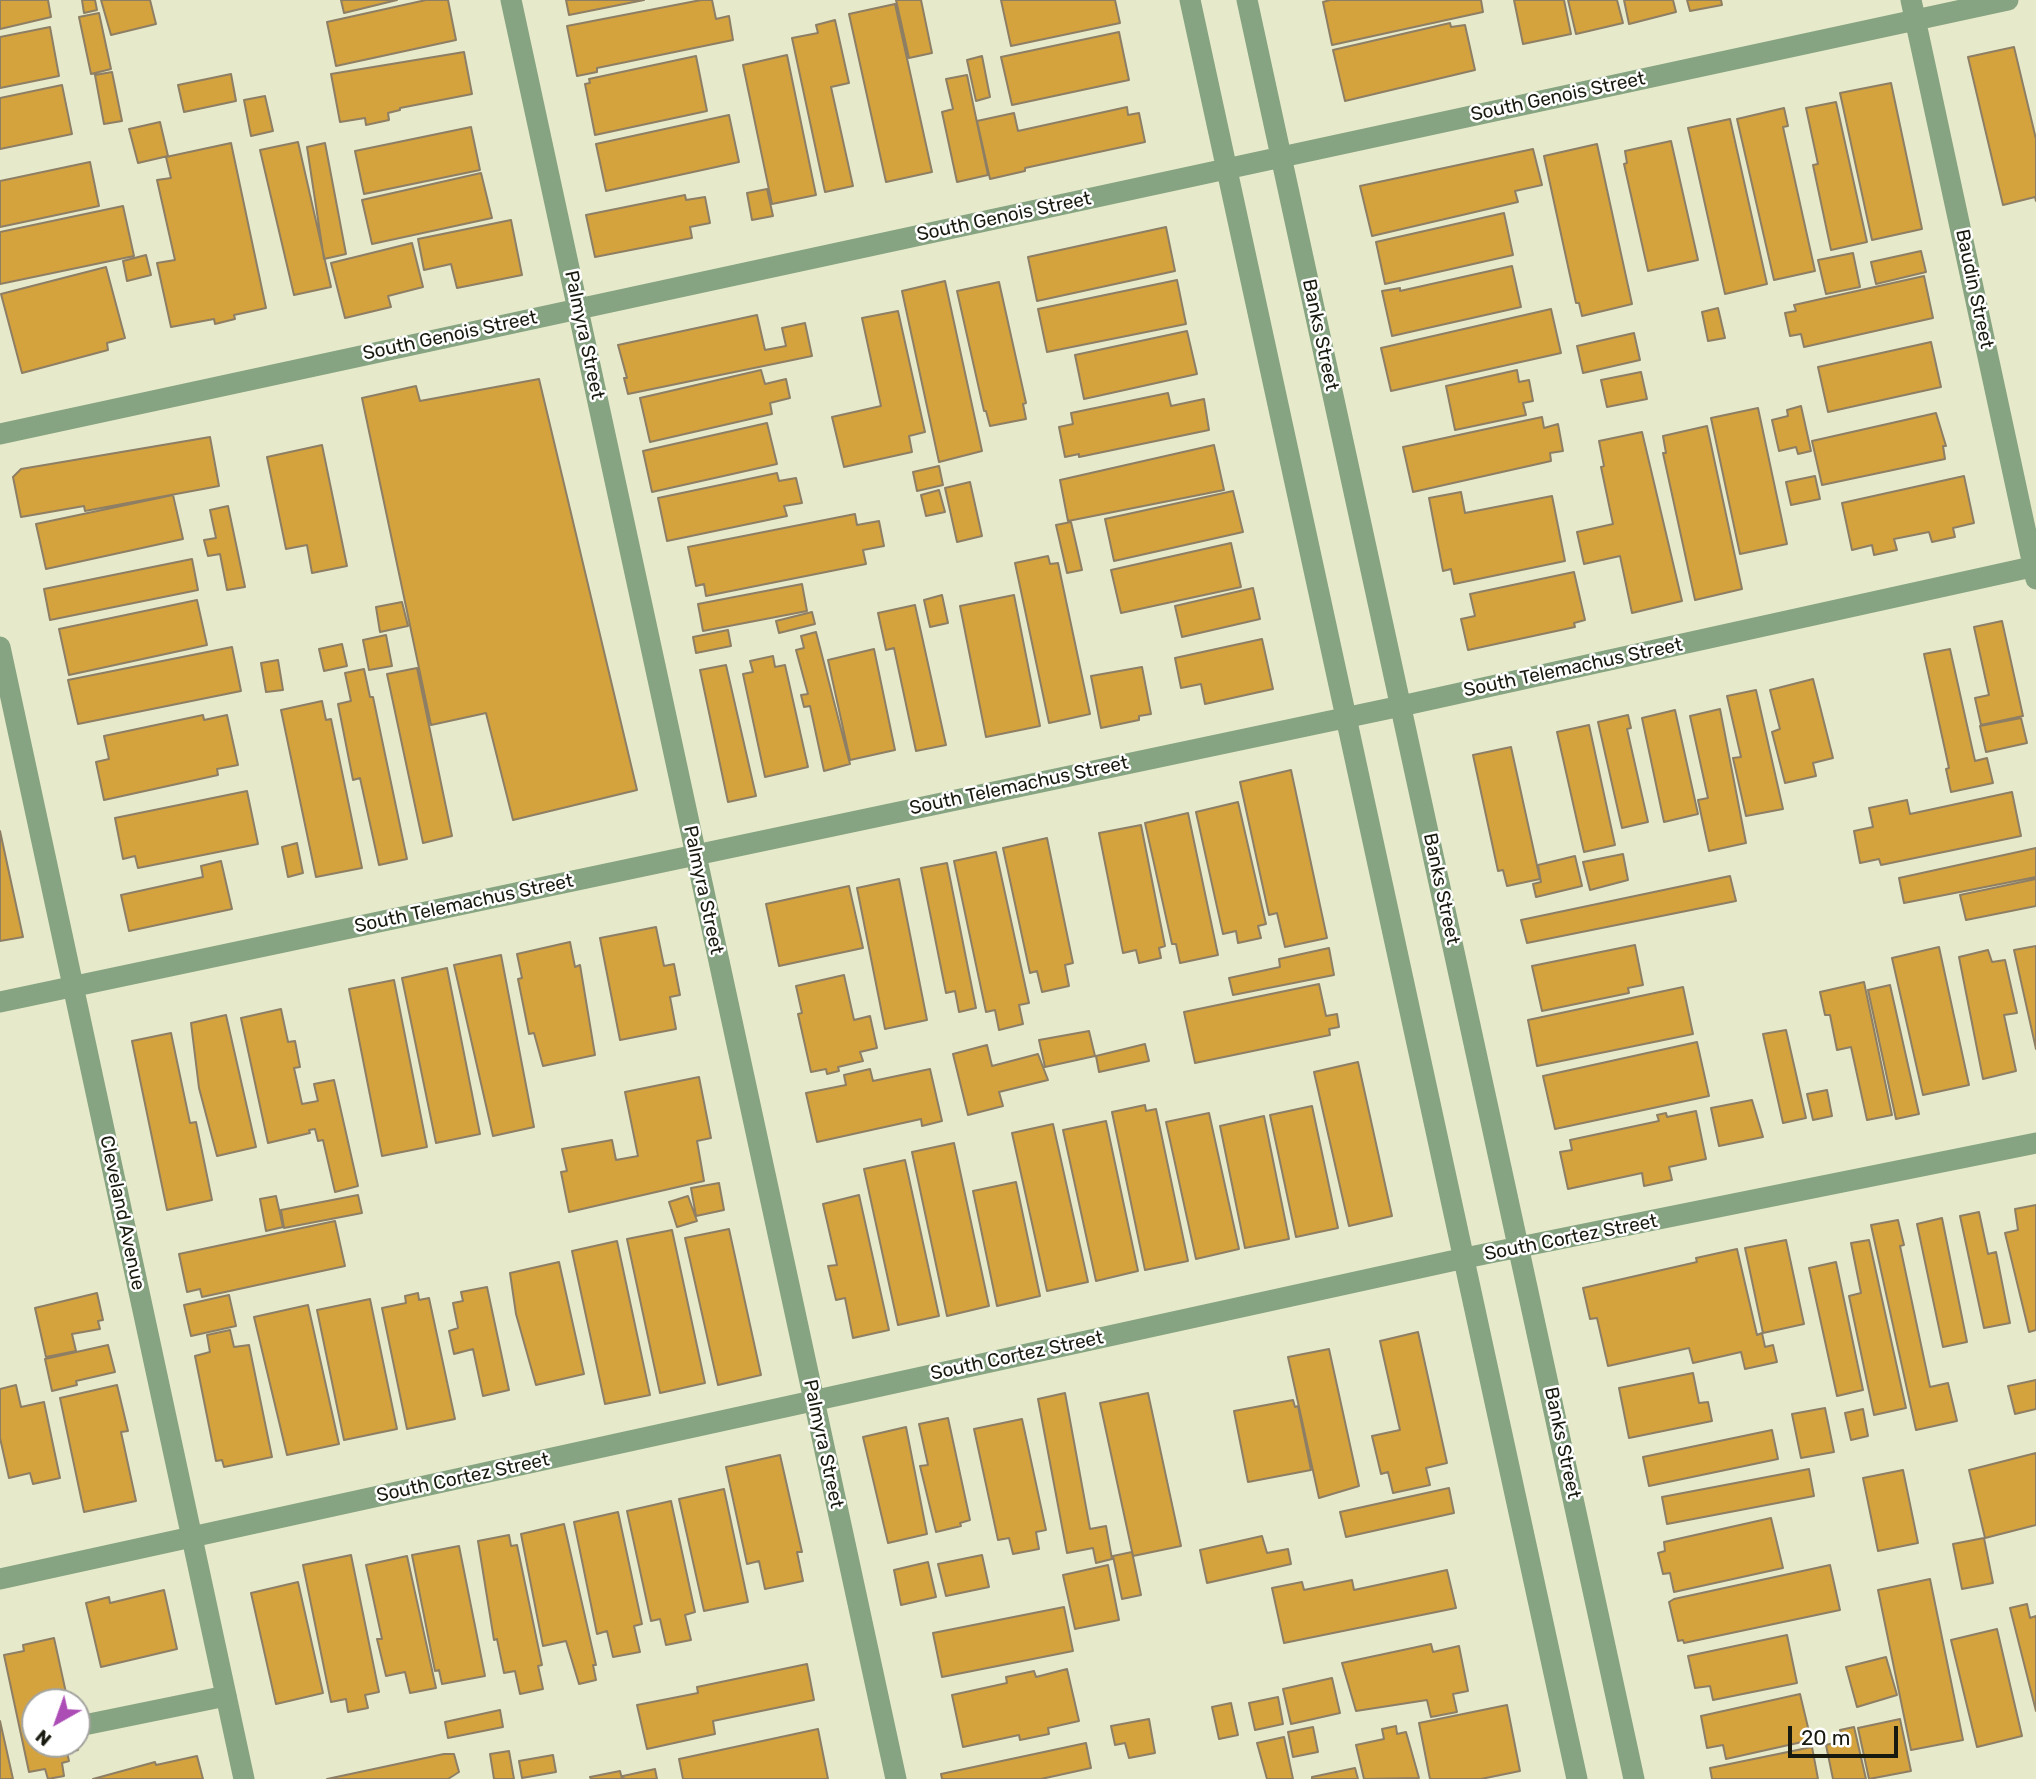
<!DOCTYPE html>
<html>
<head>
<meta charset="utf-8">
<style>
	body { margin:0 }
	#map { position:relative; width:2036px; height:1779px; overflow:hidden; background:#e7eaca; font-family:Rubik,sans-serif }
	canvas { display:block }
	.north { position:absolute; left:21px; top:1688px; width:70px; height:70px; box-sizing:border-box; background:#fff; border:2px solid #a3a39f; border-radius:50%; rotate:220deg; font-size:19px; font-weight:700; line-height:28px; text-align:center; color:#191a0f }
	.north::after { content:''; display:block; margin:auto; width:24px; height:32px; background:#ac4db6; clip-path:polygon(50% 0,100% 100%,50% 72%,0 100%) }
	.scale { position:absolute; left:1788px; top:1726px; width:110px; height:32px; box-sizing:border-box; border:4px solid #191a0f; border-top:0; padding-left:9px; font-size:21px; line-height:24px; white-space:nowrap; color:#191a0f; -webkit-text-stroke:5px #fff; paint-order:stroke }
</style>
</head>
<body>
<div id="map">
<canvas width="2036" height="1779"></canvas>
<div class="north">N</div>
<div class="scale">20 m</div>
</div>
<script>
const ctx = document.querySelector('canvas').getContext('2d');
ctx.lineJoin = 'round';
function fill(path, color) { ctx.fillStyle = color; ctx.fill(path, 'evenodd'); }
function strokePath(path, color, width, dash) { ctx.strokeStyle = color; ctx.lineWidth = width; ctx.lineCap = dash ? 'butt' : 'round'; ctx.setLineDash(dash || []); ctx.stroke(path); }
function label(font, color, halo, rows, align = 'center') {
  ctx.font = font + ' Rubik,sans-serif'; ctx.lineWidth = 5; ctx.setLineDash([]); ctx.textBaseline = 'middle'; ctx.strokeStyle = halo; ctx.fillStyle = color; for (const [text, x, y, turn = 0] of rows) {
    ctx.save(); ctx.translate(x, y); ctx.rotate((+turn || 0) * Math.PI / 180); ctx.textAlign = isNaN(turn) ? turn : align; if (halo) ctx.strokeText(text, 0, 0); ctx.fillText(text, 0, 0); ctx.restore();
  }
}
const building = new Path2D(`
	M0,0h48l3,17 -51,12z
	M82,0h13l2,10 -13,3z
	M101,0h49l6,24 -45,11z
	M341,0h56l-53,13z
	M426,0h22l8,40 -120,26 -9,-44z
	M566,0h78l-75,15z
	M701,0h11l4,19 13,-3 4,24 -136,28v4l-20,4 -10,-50z
	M896,0h25l11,53 -23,5z
	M1001,0h114l5,23 -109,23z
	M1330,0h151l2,12 -151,33 -9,-43z
	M1514,0h50l7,34 -48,10z
	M1568,0h49l6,23 -47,11z
	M1624,0h49l3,12 -47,12z
	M1687,0h34l1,5 -32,6z
	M895,4l37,168 -46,10 -37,-168z
	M99,13l12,56 -20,5 -12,-57z
	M835,20l14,63 -18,4 22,99 -28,6 -33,-154 26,-5 -2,-8z
	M1450,23l1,4 14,-2 10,45 -130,31 -12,-51z
	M50,27l9,49 -59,12v-51z
	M1119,32l10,48 -117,25 -11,-48z
	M2014,47l22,92v62l-1,-4 -32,8 -35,-148z
	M464,52l8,42 -72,14v2l-12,3 1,7 -23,5 -1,-7 -25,4 -9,-48z
	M787,55l29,140 -44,9 -29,-139z
	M696,56l11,55 -112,24 -10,-51 5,-1 -1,-4z
	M982,56l8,41 -14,4 -9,-41z
	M112,72l10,49 -18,3 -9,-49z
	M231,74l5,27 -52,11 -6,-27z
	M967,75l21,100 -31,7 -15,-70 11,-3 -7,-30z
	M1891,83l31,146 -50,11 -32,-147z
	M62,85l10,49 -72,15v-51z
	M265,96l8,35 -22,5 -7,-36z
	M1836,102l31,140 -36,8 -18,-85 5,-1 -12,-56z
	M1127,107l1,8 11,-2 6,29 -120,26v3l-35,8 -13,-58 37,-8 4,18z
	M1784,108l4,18 -5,1 32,144 -41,9 -37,-161z
	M729,115l10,47 -133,29 -10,-47z
	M1730,119l37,165 -42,10 -37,-166z
	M160,122l8,34 -30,7 -9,-34z
	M471,127l9,43 -116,24 -9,-43z
	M1671,141l27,119 -50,11 -24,-107 3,-1 -2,-12z
	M298,142l33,145 -37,8 -34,-145z
	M231,143l35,165 -32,7 1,4 -20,5 -1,-5 -43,8 -14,-64 18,-3 -18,-80 14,-2 -5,-21z
	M325,143l21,111 -22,5 -17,-112z
	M1597,144l35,160 -50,12 -3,-13h-3l-32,-147z
	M1533,149l9,36 -27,6 3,11 -146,34 -12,-50z
	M90,162l9,44 -99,21v-46z
	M481,173l11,45 -120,26 -10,-44z
	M767,189l6,27 -21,4 -5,-27z
	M685,195l1,5 19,-3 5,26 -20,4 2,11 -97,19 -9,-42z
	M123,206l11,50 -134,28v-52z
	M1504,213l9,42 -128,29 -9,-42z
	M511,220l11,55 -65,13 -6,-24 -27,6 -6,-31z
	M1166,227l9,44 -138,30 -9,-44z
	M412,243l11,44 -35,9 3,11 -46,11 -14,-55z
	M1921,251l5,21 -50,12 -5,-22z
	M1853,253l7,34 -34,7 -8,-34z
	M146,255l5,20 -24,6 -4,-20z
	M1512,266l9,41 -129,29 -10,-45 18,-3v3z
	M106,267l19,71 -18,5 1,7 -86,23 -21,-79z
	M1924,276l9,42 -129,29 -3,-13 -11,2 -5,-23 11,-2 -2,-6z
	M1177,280l9,44 -139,28 -9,-43z
	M945,281l37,170 -43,11 -37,-171z
	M999,282l27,121 -3,1 3,15 -36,7 -4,-15h-2l-27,-120z
	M1718,308l7,30 -17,3 -6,-29z
	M1551,309l10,44 -170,38 -10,-43z
	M898,311l27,121 -16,4 3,16 -68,15 -12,-50 49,-11 -19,-88z
	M757,315l8,35 21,-4 -4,-18 23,-5 7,33 -184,38 -4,-16h3l-9,-33z
	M1187,331l10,43 -113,25 -9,-44z
	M1634,333l6,27 -57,13 -6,-27z
	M1931,342l10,45 -113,25 -10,-45z
	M761,370l4,14 21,-5 4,19 -20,5 2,11 -122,28 -10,-44z
	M1517,370l2,12 10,-2 4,21 -10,2 3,12 -71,15 -9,-44z
	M1641,372l6,27 -40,8 -6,-27z
	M539,379l98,411 -124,30 -27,-107 -55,12 -69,-327 54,-12 4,15z
	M1168,393l3,13 33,-7 5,31 -130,27v-3l-14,3 -6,-30 14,-3 -2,-11z
	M1801,406l10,45 -13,3 -2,-7 -17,4 -7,-31 16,-4 -1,-6z
	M1758,408l29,136 -47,10 -29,-136z
	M1936,413l10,33h-3l2,13 -123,26 -10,-44z
	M1542,417l2,11 14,-4 5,27 -13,2 1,8 -138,31 -10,-45z
	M767,423l10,41 -125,28 -9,-41z
	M1707,426l35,163 -47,11 -32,-147h3l-3,-17z
	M1642,432l40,169 -50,12 -12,-57 -36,8 -7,-32 36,-8 -12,-57 3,-1 -5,-25z
	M210,437l9,49 -134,25 -1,-5 -63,11 -8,-40 8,-8z
	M322,445l25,121 -35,7 -5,-28 -21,4 -19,-92z
	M1214,445l10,45 -156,31 -8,-41z
	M939,466l4,19 -26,6 -4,-19z
	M777,473l2,8 17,-3 6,25 -18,3 3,10 -120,25 -9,-43z
	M1815,476l5,23 -29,6 -5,-23z
	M1964,476l10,47 -21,5 2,9 -23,5 -3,-10 -35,7 3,11 -23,5 -2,-10 -20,5 -10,-47z
	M970,482l12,54 -25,6 -12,-54z
	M939,490l6,22 -19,4 -5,-21z
	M1233,491l10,41 -129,29 -9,-42z
	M1461,492l4,21 87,-17 13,65 -111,23 -3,-15 -8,2 -14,-73z
	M173,495l10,44 -137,30 -10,-45z
	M228,506l17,81 -18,3 -7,-36 -12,2 -4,-16 12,-2 -6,-28z
	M855,514l2,11 22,-4 5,25 -21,4 3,14 -160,32 -2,-12 -8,2 -8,-39z
	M1071,522l11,48 -15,3 -11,-48z
	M1231,543l10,44 -120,26 -10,-43z
	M1048,556l2,8 8,-1 32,151 -41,9 -34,-160z
	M192,559l6,31 -148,30 -6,-31z
	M1574,572l11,48 -11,3 1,4 -107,23 -7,-31 14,-3 -5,-22z
	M802,584l5,27 -104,20 -5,-27z
	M1253,588l7,31 -78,18 -7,-31z
	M942,595l6,28 -18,4 -6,-27z
	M1014,595l26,131 -54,11 -26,-131z
	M197,600l10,45 -138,30 -10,-46z
	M402,602l6,24 -28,6 -4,-25z
	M915,605l31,140 -30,6 -22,-103 -8,2 -8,-37z
	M812,612l3,12 -36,9 -3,-12z
	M2002,621l21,95 -42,9 -6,-27 14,-3 -15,-68z
	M728,630l3,16 -35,7 -3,-16z
	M816,632l34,132 -26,7 -14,-65 -6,1 -3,-12 7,-1 -12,-44 8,-2 -3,-12z
	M386,635l6,31 -23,4 -6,-30z
	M1262,639l11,50 -68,15 -4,-20 -20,4 -6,-30z
	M342,644l5,22 -23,5 -5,-22z
	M232,647l9,44 -163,33 -10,-44z
	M874,649l21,101 -45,10 -22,-100z
	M1950,649l25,112 12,-3 6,25 -42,9 -5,-23 3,-1 -25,-114z
	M773,656l2,11 10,-2 23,102 -43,10 -22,-103 10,-2 -3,-11z
	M278,660l5,30 -17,2 -5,-29z
	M726,665l30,131 -28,6 -28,-132z
	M1142,667l9,47 -12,2v4l-38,8 -10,-52z
	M417,668l35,168 -29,7 -36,-169z
	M364,669l6,28h3l34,162 -28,6 -19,-87 -7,2 -15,-76 13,-3 -6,-28z
	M1813,679l20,79 -20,5 3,13 -31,7 -13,-51 8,-3 -10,-39z
	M1756,690l27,119 -37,7 -13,-58 8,-1 -14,-61z
	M322,701l4,19 5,-1 31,149 -46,9 -35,-167z
	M1720,709l26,134 -37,8 -11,-51 10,-2 -18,-82z
	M1675,710l23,104 -34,8 -22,-104z
	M203,715l1,5 23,-5 11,50 -21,4 1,6 -114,25 -8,-38 13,-3 -5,-23z
	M1628,715l3,13 -4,1 21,93 -26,6 -24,-106z
	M2021,718l6,25 -41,9 -6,-26z
	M1589,725l26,120 -31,7 -27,-120z
	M1511,747l29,132 -33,7 -4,-16 -5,1 -25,-116z
	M1291,770l36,168 -42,9 -8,-34 -8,2 -29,-133z
	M247,791l11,53 -120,24 -3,-12 -12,3 -8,-41z
	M2012,792l9,44 -140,29 -2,-6 -19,4 -6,-32 19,-4 -4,-19 38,-8 3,14z
	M1238,802l28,122 -8,2 3,12 -23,5 -2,-12 -13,3 -27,-122z
	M1188,813l30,142 -38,8 -4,-19h-4l-27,-121z
	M1141,825l24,121 -6,2 2,10 -22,5 -3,-13 -13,3 -24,-120z
	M0,831l23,106 -23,4z
	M1047,838l26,125 -8,2 4,21 -27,6 -5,-21 -7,2 -27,-125z
	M297,843l6,30 -15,4 -6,-30z
	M2036,848v29l-132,26 -5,-25z
	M996,852l33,151 -10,2 4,19 -24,6 -4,-20 -9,2 -32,-151z
	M1623,854l5,26 -38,10 -7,-28z
	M1575,856l7,30 -46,11 -3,-13 8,-2 -3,-17z
	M221,861l11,48 -103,22 -8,-36 82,-18 -2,-11z
	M947,863l29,145 -17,4 -4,-21 -9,2 -25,-125z
	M1730,876l6,25 -209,42 -6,-23z
	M899,879l28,141 -42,9 -28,-141z
	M2036,879v27l-70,14 -6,-25z
	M849,886l14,62 -84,18 -13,-62z
	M656,927l8,39 10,-2 6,31 -10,2 6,32 -56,11 -20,-102z
	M570,942l5,25 5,-2 15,90 -52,11 -9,-33 -5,1 -11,-55 4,-1 -5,-24z
	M1635,945l8,40 -15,3 1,5 -87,18 -10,-45z
	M2036,946v103l-22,-99z
	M1939,947l30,138 -46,10 -31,-137z
	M1329,948l5,27 -101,20 -4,-17 51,-11 -1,-8z
	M1988,950l4,12 13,-2 12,53 -13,2 12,56 -33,8 -24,-122z
	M501,955l33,172 -41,9 -39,-171z
	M447,968l33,166 -44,9 -34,-165z
	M844,975l10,45 16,-4 7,32 -17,4 3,9 -25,6 1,4 -12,3 -1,-5 -15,3 -13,-58 4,-1 -6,-27z
	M394,980l33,167 -45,9 -33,-167z
	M1864,982l28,133 -25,5 -16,-73 -14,3 -7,-35h-5l-5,-23z
	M1319,984l7,32 11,-2 2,13 -10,2 1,6 -135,28 -11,-51z
	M1890,985l29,129 -23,5 -28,-129z
	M1683,987l10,47 -156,32 -9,-46z
	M281,1009l7,33 7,-1 5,26 -6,1 8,36 16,-3 -4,-17 20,-4 24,106 -23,6 -12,-52 -5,1 -3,-12 -6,1 1,3 -42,10 -27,-125z
	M226,1015l30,132 -39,9 -18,-68 -8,-65z
	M1786,1030l20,88 -23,5 -20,-89z
	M1089,1031l6,25 -50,11 -6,-27z
	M171,1033l19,90 6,-1 16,78 -45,10 -35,-169z
	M1697,1042l12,54 -154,33 -12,-53z
	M1145,1044l4,17 -50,11 -3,-16z
	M987,1045l5,21 46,-12 10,26 -49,12 4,14 -35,9 -15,-61z
	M1358,1062l34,154 -43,10 -35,-154z
	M870,1069l3,12 57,-12 12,52 -20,5 -1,-7 -104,23 -11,-49 40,-8 -2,-10z
	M699,1077l12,61 -14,3 7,40 -135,31 -8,-40 6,-1 -5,-22 50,-9 4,20 22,-4 -13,-64z
	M1827,1090l5,26 -19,4 -6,-26z
	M1752,1100l11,37 -44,9 -8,-38z
	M1145,1105l1,6 10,-2 32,152 -43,9 -33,-158z
	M1312,1106l26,122 -42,9 -26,-122z
	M1696,1111l10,48 -37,8 3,13 -28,6 -2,-13 -74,16 -8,-37 12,-2 -2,-10 89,-19 -2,-6 9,-2 1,4z
	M1209,1113l30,136 -43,10 -30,-137z
	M1264,1116l25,123 -44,9 -25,-122z
	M1106,1121l32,150 -42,10 -33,-151z
	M1053,1124l35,158 -41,9 -35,-158z
	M954,1143l35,163 -42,10 -35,-164z
	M905,1160l34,156 -41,9 -34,-156z
	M1016,1182l24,114 -43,10 -24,-115z
	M719,1183l5,27 -28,6 -5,-28z
	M358,1195l4,18 -78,15 -3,-18z
	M859,1195l30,135 -36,8 -8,-40 -9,2 -8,-34 9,-1 -14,-61z
	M276,1196l7,31 -17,4 -6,-32z
	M688,1196l9,25 -20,6 -8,-25z
	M2036,1205v125l-7,2 -24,-99 13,-3 -3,-21z
	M1979,1212l9,42 8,-2 14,71 -26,5 -24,-112z
	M1942,1218l25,124 -24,5 -26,-123z
	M1898,1220l6,25 -4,1 30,141 18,-4 9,38 -41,9 -45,-205z
	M335,1221l10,45 -143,31 -2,-8 -13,3 -8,-38z
	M729,1229l32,146 -43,10 -33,-147z
	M672,1230l33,153 -45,10 -33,-154z
	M1786,1240l18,84 -41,9 -18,-85z
	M1869,1240l37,168 -32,7 -25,-119 12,-3 -10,-50z
	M617,1241l33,154 -45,9 -33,-153z
	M1737,1249l20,86 5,-2 3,14 8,-2 4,17 -32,7 -4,-17 -48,11 -4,-15 -81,18 -11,-48 -7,1 -7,-31 114,-26 -1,-4z
	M559,1262l25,112 -48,11 -20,-71 -6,-41z
	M1836,1262l27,128 -26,6 -28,-128z
	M487,1287l22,103 -26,6 -10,-47 -19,5 -5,-23 9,-3 -5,-25 10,-2 -2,-9z
	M97,1293l6,27 -5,1 2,8 -28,5 4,17 -30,6 -11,-49z
	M418,1293l1,7 10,-2 26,121 -48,10 -25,-121 24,-5 -1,-7z
	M229,1295l7,31 -45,10 -7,-31z
	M370,1299l27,130 -53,11 -27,-130z
	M308,1305l31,139 -52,11 -33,-138z
	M230,1330l4,17 15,-2 23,112 -48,10 -2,-7 -6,1 -21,-105 15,-4 -3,-17z
	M1418,1332l29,131 -21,5 4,17 -37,8 -5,-21 -7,2 -9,-38 28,-6 -20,-89z
	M108,1345l7,27 -39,9 1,4 -25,6 -7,-32z
	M1329,1349l30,137 -40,12 -31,-141z
	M1693,1373l6,30 9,-1 4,19 -83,17 -10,-50z
	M2036,1380v29l-21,5 -7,-28z
	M16,1385l5,22 23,-5 16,76 -27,6 -3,-11 -21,5 -9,-40v-49z
	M117,1385l11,46 -7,1 15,69 -52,11 -24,-114z
	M1065,1393l25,136 16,-3 6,33 -16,4 -3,-15 -26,5 -29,-154z
	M1148,1393l33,153 -48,10 -33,-153z
	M1293,1400l2,7 3,-1 13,64 -63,12 -14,-71z
	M1825,1408l9,44 -33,6 -9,-44z
	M1863,1409l5,27 -17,4 -6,-27z
	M948,1418l22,102 -10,3 1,3 -25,6 -16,-66 8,-1 -9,-41z
	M1022,1419l24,111 -10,2 3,17 -26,5 -4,-16 -11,2 -24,-111z
	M906,1427l21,107 -39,9 -25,-106z
	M1772,1430l6,29 -129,27 -6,-29z
	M2036,1453v72l-51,13 -16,-68z
	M780,1455l22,97h-5l6,29 -38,8 -6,-28 -12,3 -21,-97z
	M1809,1469l5,27 -147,28 -5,-27z
	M1903,1470l15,73 -40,8 -15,-73z
	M1449,1488l5,25 -108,24 -6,-25z
	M724,1489l24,113 -44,9 -25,-112z
	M671,1501l24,111 -10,3 6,25 -25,5 -6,-26 -9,2 -24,-110z
	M618,1512l24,112 -8,2 6,26 -27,5 -6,-26 -10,3 -23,-112z
	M1771,1518l12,50 -109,24 -4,-19 -7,1 -5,-21 7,-2 -1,-9z
	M564,1524l32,141h-3l3,15 -17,4 -13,-43 -23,5 -22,-112z
	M509,1535l2,11 6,-1 25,120 -4,1 5,23 -23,5 -5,-23 -11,2 -7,-34 -3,1 -16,-99z
	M1262,1536l5,17 21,-4 3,15 -84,19 -7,-33z
	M1984,1538l9,45 -31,6 -9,-45z
	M459,1546l26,130 -43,8 -3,-14 -4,1 -23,-116z
	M1132,1552l9,43 -19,4 -9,-43z
	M351,1555l28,137 -14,3 3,13 -20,4 -2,-13 -15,3 -28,-137z
	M982,1555l7,32 -43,9 -8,-32z
	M407,1556l29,132 -26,5 -5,-21 -19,4 -9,-37h5l-16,-74z
	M928,1562l8,35 -35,8 -7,-35z
	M1108,1565l11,55 -44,9 -12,-54z
	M1830,1565l10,45 -156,33 -1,-3 -5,1 -9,-39 5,-3z
	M1447,1570l9,38 -172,35 -12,-55 30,-6 2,8 48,-10 2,10z
	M1930,1579l33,161 -52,10 -33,-160z
	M298,1582l25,111 -47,11 -25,-111z
	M164,1590l13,59 -76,18 -15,-64 23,-6 1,6z
	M2027,1604l3,14 6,-2v95l-26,-103z
	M1064,1607l9,44 -131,26 -9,-44z
	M1997,1629l25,107 -45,11 -26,-107z
	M1787,1635l10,48 -84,17 -3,-14 -15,2 -7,-32z
	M54,1638l14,64h-33v42h42l1,6 -11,2 2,9 -7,2 2,13 -16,3 -3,-10 -16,3 -25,-117 20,-4 -1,-6z
	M1431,1644l2,8 26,-6 9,45 -15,3 4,18 -26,5 -4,-17 -71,11 -14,-48z
	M1886,1657l11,38 -40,12 -11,-40z
	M807,1664l7,36 -101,21 2,13 -68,15 -10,-44 61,-12 -1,-6z
	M1067,1669l12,52 -31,7 1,6 -29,6 -1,-5 -56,12 -11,-52 55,-12 -1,-6 28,-6 2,6z
	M1332,1678l8,35 -49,11 -8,-35z
	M1800,1694l11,46 -85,19 -3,-14 -16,3 -6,-32z
	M1278,1697l5,27 -28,6 -6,-27z
	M1231,1703l7,32 -19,4 -7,-32z
	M1507,1705l13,66 -39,8h-51l-11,-56z
	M500,1710l3,17 -55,11 -3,-16z
	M1149,1719l6,34 -26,5 -4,-15 -10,2 -4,-19z
	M1900,1719l11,52 -42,8 -11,-51z
	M0,1721l13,58h-13z
	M1396,1726l1,8 9,-2 13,46 -55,1 -8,-34 28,-6 -2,-10z
	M1313,1727l5,25 -25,5 -5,-25z
	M1854,1727l12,52h-33l-7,-34 16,-4 -2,-11z
	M818,1729l10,50h-145l-4,-20z
	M1284,1737l9,42h-26l-10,-36z
	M1086,1743l5,25 -50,11h-99l-1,-5z
	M1812,1747l6,32h-106l-2,-11z
	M509,1751l5,28h-20l-4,-25z
	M444,1754h10l5,18 -11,7h-121z
	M553,1755l3,17 -34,6 -3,-17z
	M197,1756l6,23h-110l62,-17 1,3z
	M1355,1768l3,11h-46v-2z
	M655,1769l2,10h-33l-1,-3z
	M620,1771l2,8h-31l-1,-2z`);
fill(building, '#d5a33e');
strokePath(building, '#8d7e64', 2);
strokePath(new Path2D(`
	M89,1724l137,-28`), '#86a382', 21);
strokePath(new Path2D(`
	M511,0l385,1779
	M1190,0l387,1779
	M1247,0l387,1779
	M1911,0l125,579
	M0,434l2008,-434
	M0,647l244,1132
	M0,1002l1401,-296 635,-140
	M0,1579l1465,-321 571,-115`), '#86a382', 21);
label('19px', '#191a0f', '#fff', [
	["South Genois Street",1558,97,-12],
	["South Genois Street",1004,217,-12],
	["Baudin Street",1974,289,78],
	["Palmyra Street",584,335,78],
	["Banks Street",1320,335,78],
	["South Genois Street",450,336,-12],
	["South Telemachus Street",1573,668,-12],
	["South Telemachus Street",1019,786,-12],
	["Banks Street",1441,889,78],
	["Palmyra Street",703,890,78],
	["South Telemachus Street",464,904,-12],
	["Cleveland Avenue",122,1213,78],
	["South Cortez Street",1571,1238,-11],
	["South Cortez Street",1017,1356,-12],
	["Banks Street",1562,1443,78],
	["Palmyra Street",823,1444,78],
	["South Cortez Street",463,1478,-12]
]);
</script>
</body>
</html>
